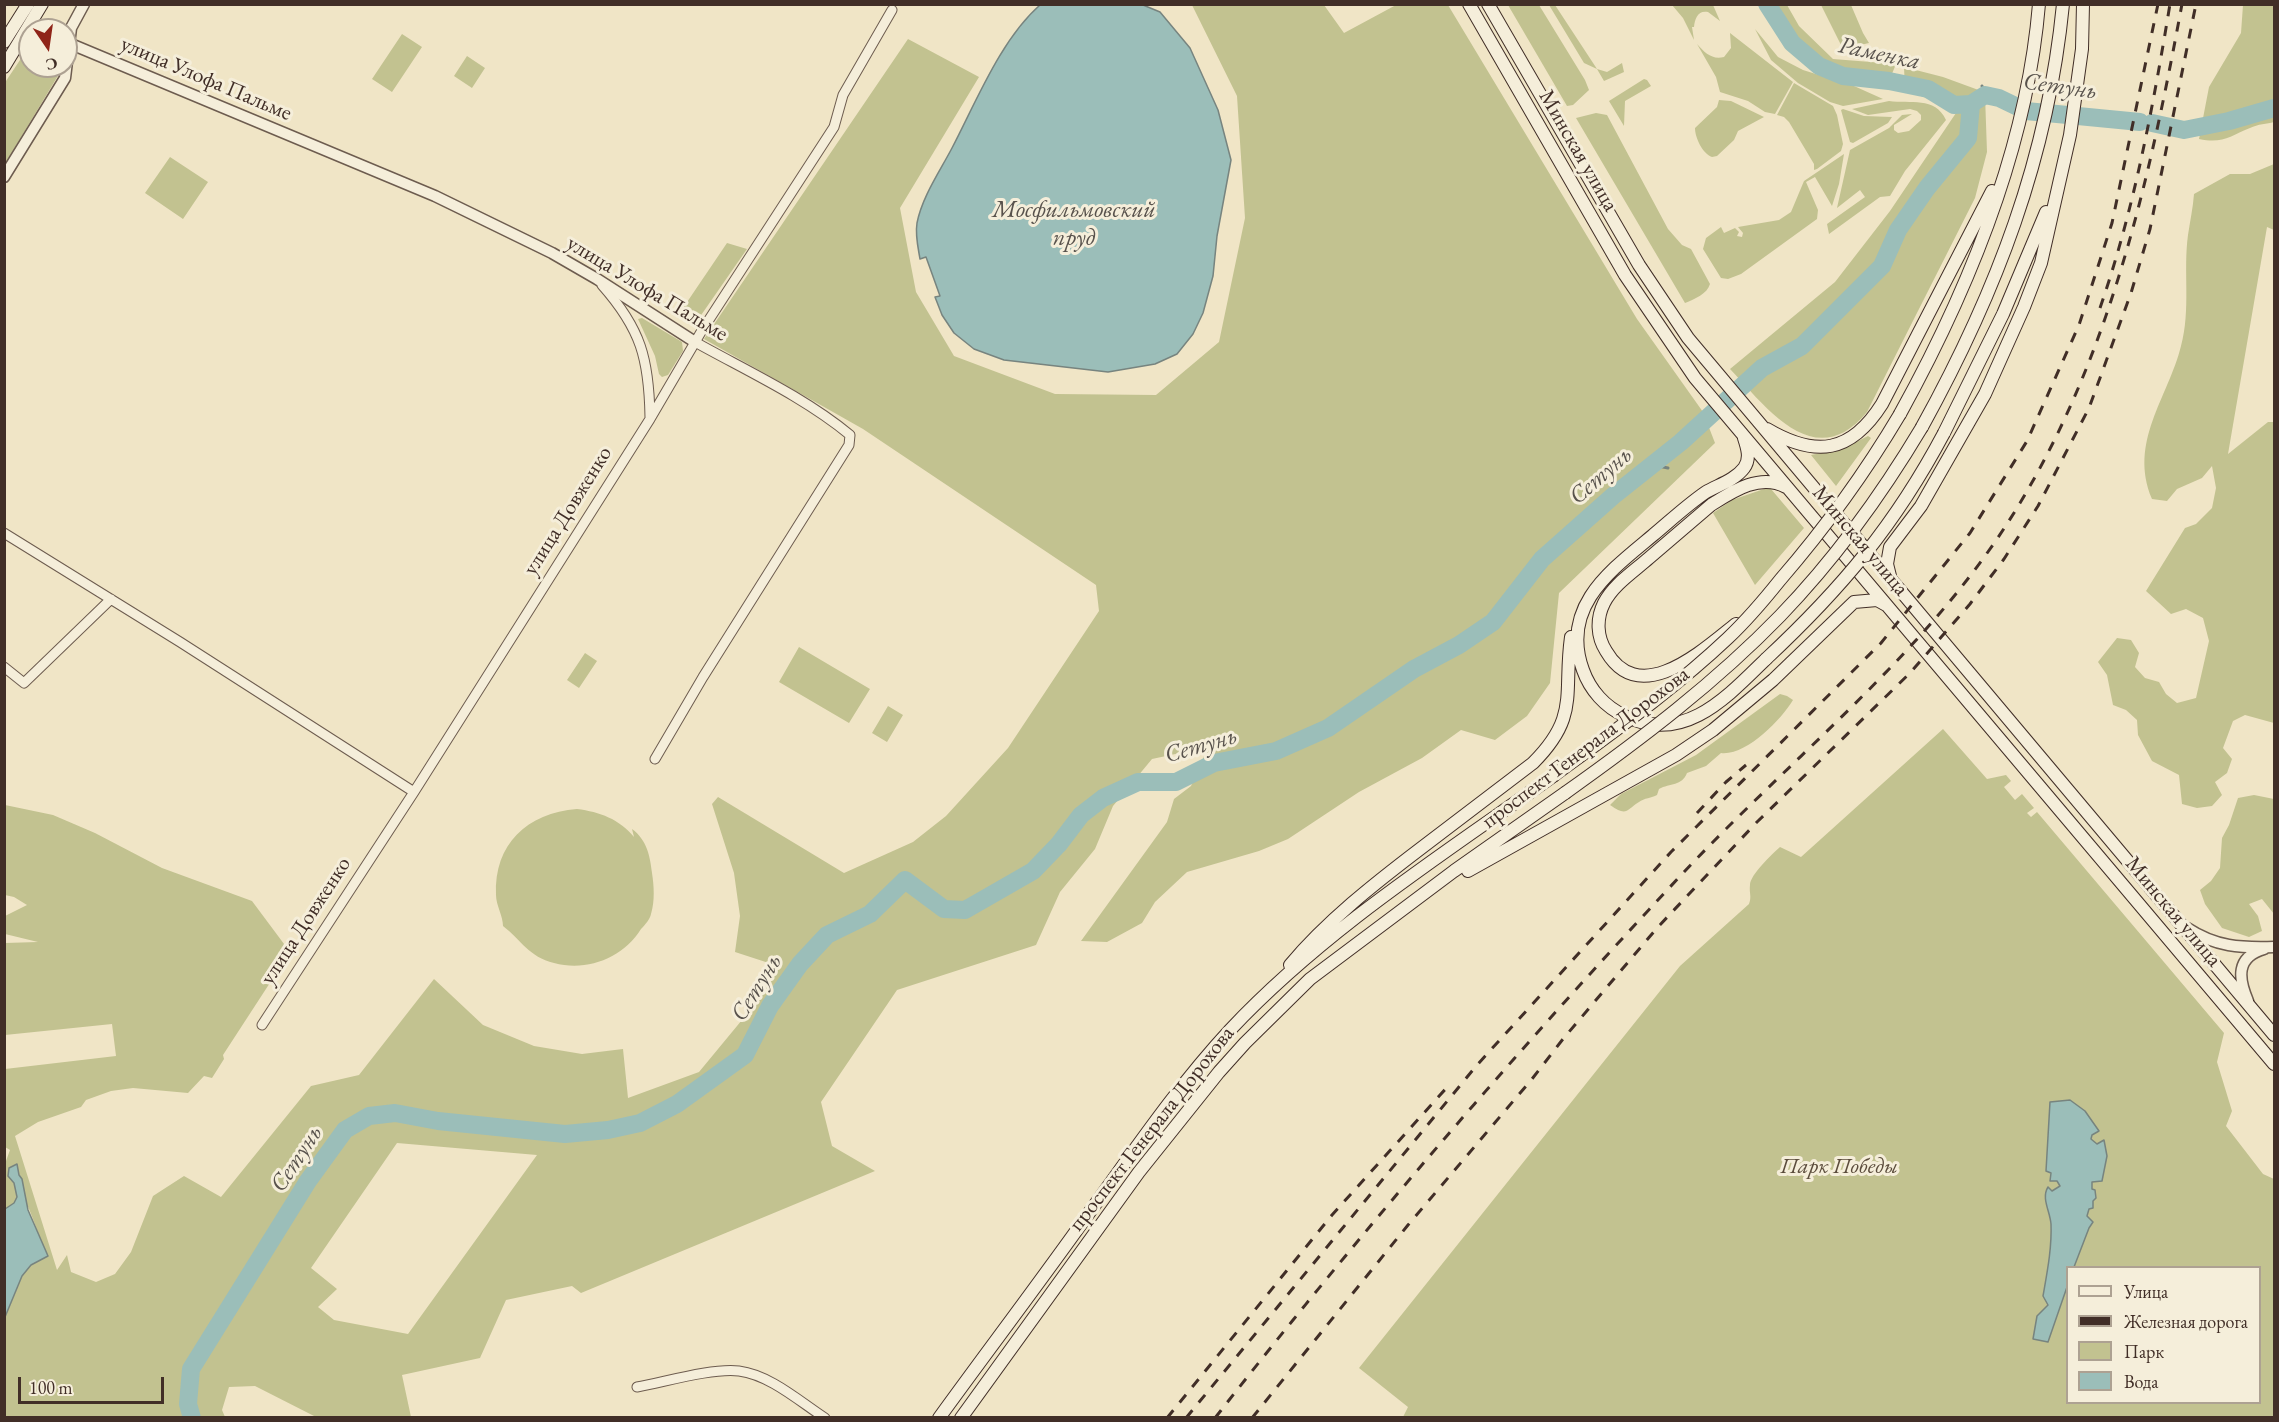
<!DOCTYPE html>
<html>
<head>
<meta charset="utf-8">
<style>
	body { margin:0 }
	#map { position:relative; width:2279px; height:1422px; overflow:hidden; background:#f0e5c6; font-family:"EB Garamond",serif }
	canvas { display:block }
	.frame { position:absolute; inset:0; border:6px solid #412e27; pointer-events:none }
	.legend { position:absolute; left:2066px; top:1266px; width:195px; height:138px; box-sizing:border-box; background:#f5eeda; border:2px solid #ada192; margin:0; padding:8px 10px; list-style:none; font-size:18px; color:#412e27 }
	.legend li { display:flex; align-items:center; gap:12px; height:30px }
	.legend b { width:30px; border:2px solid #ada192 }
	.north { position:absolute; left:18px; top:18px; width:60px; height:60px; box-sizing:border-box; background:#f5eeda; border:2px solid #ada192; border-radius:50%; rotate:167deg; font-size:16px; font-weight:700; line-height:24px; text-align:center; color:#412e27 }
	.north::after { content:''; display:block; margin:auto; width:21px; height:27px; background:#8f2418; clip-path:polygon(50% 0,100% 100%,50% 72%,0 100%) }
	.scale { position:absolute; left:18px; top:1377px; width:146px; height:27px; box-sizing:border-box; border:3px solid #412e27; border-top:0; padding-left:8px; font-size:18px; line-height:21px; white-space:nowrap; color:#412e27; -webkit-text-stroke:4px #f5eeda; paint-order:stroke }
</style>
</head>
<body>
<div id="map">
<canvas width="2279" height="1422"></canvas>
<div class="frame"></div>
<ul class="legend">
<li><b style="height:8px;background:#f5eeda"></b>Улица</li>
<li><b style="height:8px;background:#412e27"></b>Железная дорога</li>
<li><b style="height:16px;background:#c2c290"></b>Парк</li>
<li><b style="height:16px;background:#9bbeb9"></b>Вода</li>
</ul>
<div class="north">С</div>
<div class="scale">100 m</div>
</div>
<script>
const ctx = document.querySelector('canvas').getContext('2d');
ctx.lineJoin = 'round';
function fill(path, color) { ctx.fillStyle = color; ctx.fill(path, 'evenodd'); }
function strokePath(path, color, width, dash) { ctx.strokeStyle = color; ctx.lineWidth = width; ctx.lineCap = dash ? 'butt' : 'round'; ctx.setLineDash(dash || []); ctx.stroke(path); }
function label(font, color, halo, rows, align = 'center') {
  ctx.font = font + ' "EB Garamond",serif'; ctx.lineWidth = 6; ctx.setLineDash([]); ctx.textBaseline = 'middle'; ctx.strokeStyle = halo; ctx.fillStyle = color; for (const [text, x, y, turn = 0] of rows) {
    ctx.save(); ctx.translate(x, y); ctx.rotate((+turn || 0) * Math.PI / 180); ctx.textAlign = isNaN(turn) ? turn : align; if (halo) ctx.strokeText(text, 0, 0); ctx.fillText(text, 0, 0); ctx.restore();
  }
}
fill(new Path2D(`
	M1192,5h132l20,28 52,-28h52l189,314 66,93 12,31 -156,150 -9,90 -23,33 -32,24 -34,-10 -39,28 -63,34 -71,47 -29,12 -72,21 -32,30 -13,21 -35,19 -26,-1 86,-119 7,-23 17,-13 17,-39 -56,12 -39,47 -18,43 -35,43 -24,53 -139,45 -76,112 11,44 43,25 -294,122 -9,-7 -66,14 -26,58 -78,17 9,42h-95l-61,-31 -26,1 -7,23 3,7h-220v-100l17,-41 9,-11 17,-9c-12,-23 -18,-55 -34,-73l3,14 -3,6 -9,6 -1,-52 2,4 4,-11 -5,-3v-78l111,-13 -4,-32 -107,11v-92l33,-1 -33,-8v-18l22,-11 -13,-8 -9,-2v-90l48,10 42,18 67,35 90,33 38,51 -67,103 1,4 -12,19 -8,-2 -16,17 -55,-5 -22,3 -25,9 -5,7 -43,15 -23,14 42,134 10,-15 4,17 25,10 19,-8 16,-22 22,-56 31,-20 37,21 90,-111 48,-11 75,-96 49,46 51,21 48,8 41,-5 5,49 71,-26 57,-69 22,-37 -43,-14 5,-36 -6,-43 -22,-69 6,-7 126,76 69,-31 33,-26 62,-68 91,-137 -3,-26 -233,-156 -159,-90 204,-300 71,38 -79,131 16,84 38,64 101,38 101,1 63,-53 26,-124 -8,-122zM397,1143l140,12 -129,179 -74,-14 -16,-13 19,-18 -26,-21z
	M1508,5h31l46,75 4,10 -16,15 -6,1z
	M1549,5h6l42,64 10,3 15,-9 2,9 -20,9 -7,-12 -13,-6z
	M1672,5h41l7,16 -12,-9c-10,-2 -13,6 -14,15h-2l2,13 -11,-22z
	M1767,5h20l12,21 34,33 63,5 -7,17c-15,-2 -32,-1 -47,-5 -36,-10 -56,-42 -75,-71z
	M1821,5h30l12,28 6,10 -26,6z
	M2243,5h31v117c-7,2 -16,2 -24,6 -20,8 -27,16 -51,11l10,-52 32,-54z
	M1755,29l23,28 25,13 51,16 29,13 -40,7 -13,-4 -32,-19 -27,-23z
	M1730,33l63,49 -18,32 -10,-2 -17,-11 -28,-9 -4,-15 -19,-33c8,9 15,16 27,13l7,-9z
	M402,34l20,13 -30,45 -20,-13z
	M30,45v21h33l-1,3 -57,95 -1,-80z
	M467,56l18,12 -13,20 -18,-12z
	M1904,67l39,10 41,15 1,3 2,57 -12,46 -108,214c-52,63 -100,-4 -137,-43l105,-87 55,-71 68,-101 -53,-20z
	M1644,79l3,1 4,6 -26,15 -1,25 -15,-25z
	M1794,83l39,23 4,9 6,29 -2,7 -24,18 -3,1v-6l-25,-42 -5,-5 -7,-2z
	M1719,100l12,1 33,16 -26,14 -4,9 -17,16 -5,1c-9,-3 -17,-19 -17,-29l22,-21z
	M1889,101c21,3 46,-5 57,19l-41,51 -15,25 -10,1 -51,37 -2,-10 38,-27 -5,-7 -23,18 13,-58 39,-22 13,-13 10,-1 -18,11v5l4,3 11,-2 12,-11v-5l-4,-4 -7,-2 -42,6 -16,-6z
	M1843,109l21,7 28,1 -4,6 -35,20 -3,-1 -9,-32z
	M1596,113l11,2 61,114 14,16 9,4 19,35c-3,10 -15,15 -25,19l-109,-185z
	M1844,154l-5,30 -7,22 -17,-29 -9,5 12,28 -1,9 -76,55 -13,5 -7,-1 -18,-29 3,-11 15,-11 3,6 11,-5 4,4 -2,4 5,1 1,-4 -5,-6 41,-7 12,-8 13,-31z
	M170,157l38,25 -25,37 -38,-26z
	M2274,164v66l-7,-3 -39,227 40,-32h6v301l-29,-8 -12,6 -10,27 9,11 -5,14 -12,9 7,13 -10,11 -15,2 -15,-4 -3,-29 -27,-14 -14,-26 -1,-15 -11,-10 -13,-5 -6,-30 -9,-13 19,-24 14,2 8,13 -4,14 10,11 14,4 7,12 11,9 19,-5 13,-57 -6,-23 -17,-9 -15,5 -25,-23 39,-63 11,-4 16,-16 4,-20 -4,-22 -10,12 -25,11 -10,12 -15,-2c-24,-57 16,-101 29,-153 10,-36 2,-75 7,-111 2,-14 5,-27 6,-41l36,-20h20z
	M727,243l20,6 -50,72 -16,-10z
	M642,318l40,24 1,9 -15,24 -6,2 -3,-3 -4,-18 -17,-37z
	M1868,436l3,2 -35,48 -25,-31 31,-6z
	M1764,489h7l33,39 -49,57 -42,-72 19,-13z
	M799,647l71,42 -21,34 -70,-41z
	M585,653l12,8 -18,27 -12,-8z
	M1780,694l7,2 6,4c-12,20 -47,56 -72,53l-15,13 -19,7c-5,13 -17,10 -28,16l-2,6c-5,3 -13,3 -18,7 -13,8 -12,15 -29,3l11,-11 75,-39z
	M888,706l15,9 -16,27 -15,-9z
	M1943,729l44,50 19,-4 5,6 -7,6 11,13 7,-6 12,14 -7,5 4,4 6,-5 187,221 -7,29 15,49 -6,15 37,48 11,5v238h-871l5,-10 -49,-39 321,-402 69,-62c3,-8 0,-10 1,-19 0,-10 22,-31 30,-38l21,10zM2068,1268h192v134h-192z
	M2254,795l20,4v115l-12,-15 -13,5 9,12 4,15 -13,6 -27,-9 -17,-24 -5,-14 11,-9 9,-13 2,-30 7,-13 9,-27z
	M577,809c23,3 42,10 57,28l-2,-8c15,11 18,27 20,44 2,13 3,28 -1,41 -1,5 -6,11 -10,15 -18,29 -54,43 -87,34 -25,-6 -33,-23 -51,-37 0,-10 -7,-21 -7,-31 -2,-51 31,-82 81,-86z`), '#c2c290');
const water = new Path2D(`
	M1040,5h103l17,7 30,36 28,62 13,50 -14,76 -4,40 -10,37 -10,21 -16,20 -22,10 -47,8 -104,-12 -30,-11 -20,-16 -12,-18 -7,-18 5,-1 -14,-39 -6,2c-2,-12 -5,-24 -3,-36 5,-26 23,-52 35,-75 24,-46 49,-109 88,-143z
	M2070,1100l15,11 14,20 -7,4 -1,4 6,5 7,-4 3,16 -5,25 -10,1v7l3,1 1,8 -3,3v7l-4,1 -2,7 6,6 -4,6 -15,39 -6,1 -1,19 -19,55 -15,-3 4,-23 11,-11 -5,-9c4,-23 9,-48 8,-72 -1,-13 -10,-26 -3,-37l4,4 8,-5 -3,-5h-7l1,-8 -5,-2 4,-69z
	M17,1164l2,11 3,4 6,31 20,46 -17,9 -9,11 -17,41v-108l9,-6 3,-6 -3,-14 -6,-7 1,-8z`);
fill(water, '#9bbeb9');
strokePath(water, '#77847f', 1.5);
strokePath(new Path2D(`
	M1982,86l3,9
	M1653,465l15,3`), '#77847f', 3);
strokePath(new Path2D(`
	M1767,4l25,39 27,23 24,10 46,5 39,8 26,16 17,-1
	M2152,123l32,7 45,-9 45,-13
	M192,1418l-4,-14 3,-35 117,-188 37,-51 24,-14 26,-3 43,8 127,13 43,-4 32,-7 37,-19 68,-49 25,-49 30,-42 27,-29 43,-21 35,-34 39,29 21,1 68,-39 26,-27 22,-29 22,-17 35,-16h38l38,-19 62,-12 52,-23 86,-59 45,-24 34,-23 49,-63 71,-63 68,-54 81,-74 40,-22 80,-80 16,-36 29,-42 41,-50 3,-34 14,-9 14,3 27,13 114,11`), '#9bbeb9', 18);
const minor = new Path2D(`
	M602,285c39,44 47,74 48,132
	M4,533l176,109 234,150
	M4,667l20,16 87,-84
	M655,759l48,-82 146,-232 1,-10c-46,-38 -103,-64 -155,-93
	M262,1025l152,-233 236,-373 51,-87 133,-205 9,-32 49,-85
	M637,1387c28,-5 74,-19 102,-16 31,4 60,30 86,47`);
const tertiary = new Path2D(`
	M66,42l369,154 117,57 45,26 98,63
	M4,177l61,-99 6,-50 13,-24
	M2187,928c29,19 53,20 87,19
	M2248,1001c-10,-23 -12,-44 16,-52`);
const secondary = new Path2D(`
	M1469,4l156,271 70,103 579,686
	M1488,4l151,261 49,73 586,697
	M4,42l24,-38
	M4,67l38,-63
	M1900,414c69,-125 127,-265 139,-410
	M1922,427c74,-134 126,-269 141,-423
	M1767,429c49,29 84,24 115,-25l110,-213
	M1944,433l59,-119 43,-102
	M1744,438c3,9 7,21 0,30 -9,12 -26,17 -38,24 -19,13 -36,29 -54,44 -42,35 -92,71 -69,134 7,20 22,37 42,46 59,29 102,-19 141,-57
	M1890,576l-3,-12 3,-17 31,-41 64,-112 39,-87 17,-44 29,-128 12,-86 1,-45
	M1736,624c-33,26 -96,85 -130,27 -9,-14 -10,-32 -2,-48 9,-18 29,-31 45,-45 20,-17 41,-35 62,-53 22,-14 49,-32 75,-18
	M1468,871l208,-116 37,-25 60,-50 81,-78 23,-2 9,5
	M1290,965c37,-44 84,-81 130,-116 38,-29 75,-57 113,-86 47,-47 30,-69 38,-126
	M939,1418c50,-69 101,-136 150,-205 45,-62 89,-127 141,-183 94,-100 212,-175 323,-254
	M961,1418l178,-246 80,-100 26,-29 65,-64 144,-108 111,-78`);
strokePath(minor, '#6d5c4f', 11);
strokePath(tertiary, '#6d5c4f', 13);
strokePath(secondary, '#412e27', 14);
strokePath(minor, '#f5eeda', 9);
strokePath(tertiary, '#f5eeda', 10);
strokePath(secondary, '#f5eeda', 12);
strokePath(new Path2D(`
	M2100,308c34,-98 53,-201 70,-304
	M1697,813l29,-31 20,-17
	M1167,1418l165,-203 118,-131
	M1186,1418l291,-353 194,-213 210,-209 89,-110 57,-92 52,-116 33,-102 46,-219
	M1215,1418c148,-189 305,-371 469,-546 114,-121 250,-225 336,-369 92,-153 130,-326 162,-499
	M1252,1418l156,-193 124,-146 31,-40 94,-111 100,-106 153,-149 60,-69 34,-45 34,-53 51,-98 42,-115 19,-64 46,-225`), '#412e27', 3, [10, 10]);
const secondaryBridge = new Path2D(`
	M1766,659c76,-71 129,-134 178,-226
	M1553,776c60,-44 121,-87 175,-138 19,-18 36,-38 52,-58 45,-52 85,-107 120,-166
	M1565,793c76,-54 150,-110 215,-177 55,-57 102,-122 142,-189`);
strokePath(secondaryBridge, '#412e27', 14, []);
strokePath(secondaryBridge, '#f5eeda', 12);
label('22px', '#412e27', '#f5eeda', [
	["улица Улофа Пальме",206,79,23],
	["Минская улица",1578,151,60],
	["улица Улофа Пальме",647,289,31],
	["улица Довженко",568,511,-58],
	["Минская улица",1860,541,50],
	["проспект Генерала Дорохова",1586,748,-37],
	["Минская улица",2173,912,50],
	["улица Довженко",306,921,-57],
	["проспект Генерала Дорохова",1152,1129,-52]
]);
label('italic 22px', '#5b4c3c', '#f5eeda', [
	["Парк Победы",1839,1167]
]);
label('italic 24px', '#58524c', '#f5eeda', [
	["Раменка",1879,54,12],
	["Сетунь",2060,87,8],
	["Мосфильмовский",1074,210],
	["пруд",1074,238],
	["Сетунь",1601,476,-41],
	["Сетунь",1201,746,-16],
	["Сетунь",757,988,-58],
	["Сетунь",297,1159,-57]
]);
</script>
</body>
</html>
